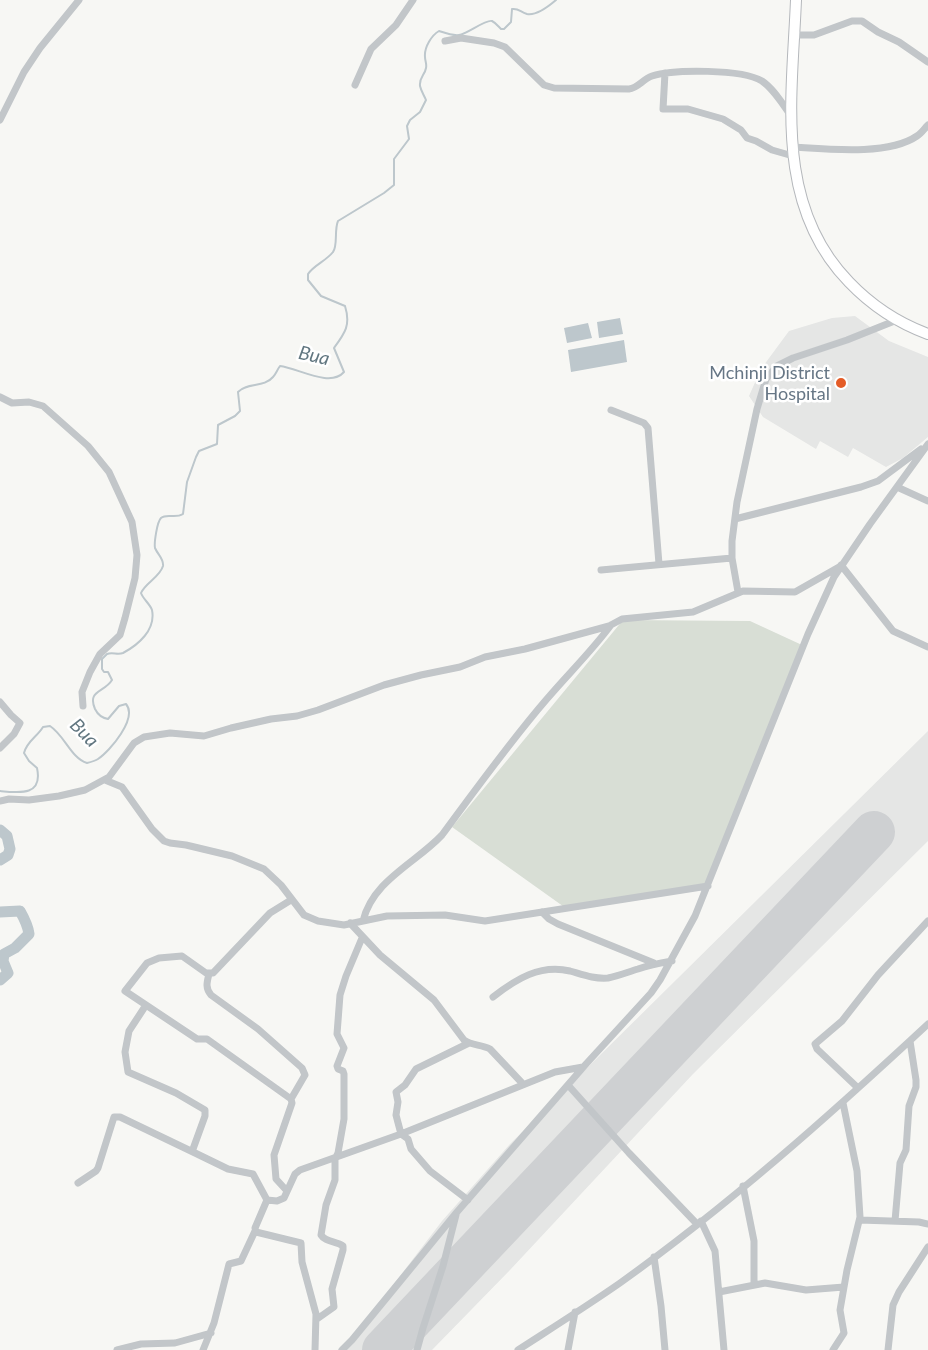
<!DOCTYPE html>
<html>
<head>
<meta charset="utf-8">
<style>
	body { margin:0 }
	canvas { display:block; background:#f7f7f4 }
</style>
</head>
<body>
<canvas width="928" height="1350"></canvas>
<script>
const ctx = document.querySelector('canvas').getContext('2d');
ctx.lineJoin = 'round';
function fill(path, color) { ctx.fillStyle = color; ctx.fill(path, 'evenodd'); }
function strokePath(path, color, width, dash) { ctx.strokeStyle = color; ctx.lineWidth = width; ctx.lineCap = dash ? 'butt' : 'round'; ctx.setLineDash(dash || []); ctx.stroke(path); }
function label(font, color, halo, rows, align = 'center') {
  ctx.font = font + ' Lato,sans-serif'; ctx.lineWidth = 5; ctx.setLineDash([]); ctx.textBaseline = 'middle'; ctx.strokeStyle = halo; ctx.fillStyle = color; for (const [text, x, y, turn = 0] of rows) {
    ctx.save(); ctx.translate(x, y); ctx.rotate((+turn || 0) * Math.PI / 180); ctx.textAlign = isNaN(turn) ? turn : align; if (halo) ctx.strokeText(text, 0, 0); ctx.fillText(text, 0, 0); ctx.restore();
  }
}
fill(new Path2D(`
	M855,316l34,25 39,16v80l-25,21 -17,9 -33,-19 -5,9 -28,-16 -4,8 -53,-32 -14,-21 12,-27 28,-38 43,-13z
	M928,731v110l-235,233 -183,196 -78,80h-94l23,-23 81,-106 68,-77z`), '#e5e6e5');
fill(new Path2D(`
	M623,620l127,1 52,24 -94,240 -141,24 -115,-82z`), '#d8ded5');
fill(new Path2D(`
	M620,318l3,16 -24,4 -2,-16z
	M588,323l4,15 -25,5 -3,-15z
	M624,340l3,22 -56,10 -3,-22z`), '#bdc7cc');
strokePath(new Path2D(`
	M0,791c20,2 43,5 37,-23l-8,-7 -5,-8c3,-12 13,-16 19,-26l7,-1c15,10 21,32 37,37 4,-1 8,-2 11,-4 12,-8 40,-41 28,-55l-7,2 -11,13c-6,-1 -10,-4 -13,-10 -8,-19 9,-16 17,-29l-4,-8h-4l-2,-3v-10l5,-5c5,-2 11,1 16,-1 15,-8 33,-23 29,-43 -2,-6 -9,-11 -11,-17 4,-10 19,-16 22,-27 1,-7 -5,-11 -8,-18 -1,-5 2,-26 6,-30 6,-5 14,1 22,-4l4,-32 9,-25 3,-6 18,-7 1,-19 17,-9 5,-5 -2,-19c9,-10 26,-4 35,-15 3,-3 4,-7 7,-11 18,2 50,22 64,6l-10,-24c11,-15 17,-23 11,-42l-24,-10 -13,-16v-6c6,-9 18,-13 25,-22 5,-6 1,-22 5,-31l46,-28 10,-8v-26l15,-20 -2,-13 3,-6 10,-8 6,-12c-2,-5 -5,-9 -6,-14 -1,-9 5,-11 6,-18 1,-4 -1,-7 -1,-11 -1,-10 7,-22 14,-26 6,2 14,5 20,4 8,-1 27,-16 33,-14 4,2 6,5 9,8h3l7,-7 1,-13c7,-1 8,3 15,5 10,2 22,-8 29,-14`), '#bdc7cc', 2);
strokePath(new Path2D(`
	M0,830l7,6 3,13 -2,6 -8,5
	M0,912l20,-1c4,7 8,15 9,23l-14,14 -11,6 -1,7 5,12 -8,7`), '#bdc7cc', 11);
strokePath(new Path2D(`
	M383,1350l491,-518`), '#ced0d2', 42);
const highway = new Path2D(`
	M796,0c-4,98 -22,205 53,282 22,23 49,41 79,52`);
strokePath(highway, '#b5b8bc', 12);
strokePath(new Path2D(`
	M794,35h20l38,-14h10l16,11 21,10 29,20
	M445,41l16,-3 33,5 11,4 39,38 10,3 75,1c9,-1 14,-10 23,-13 22,-7 90,-7 110,5 12,8 21,24 30,36
	M665,73l-2,36h25l35,10 18,11 6,8 9,3 16,9 21,6
	M355,85l16,-36 25,-24 17,-25
	M0,120l24,-48 16,-24 39,-48
	M793,147c33,2 95,9 124,-11 4,-2 7,-7 11,-11
	M0,397l12,6 17,-1 14,4 45,40 21,26 23,50 5,33 -2,23 -10,40 -5,17 -20,19 -10,18 -8,20 1,14
	M611,410l33,13 4,5 11,136
	M897,487l31,14
	M735,519l126,-32 17,-6 43,-32
	M841,565l52,66 35,16
	M601,570l131,-12
	M738,592l-6,-34v-17l5,-39 20,-93 9,-30 11,-13 16,-8 54,-18 50,-20
	M0,702l11,13 9,8 -6,11 -14,14
	M105,780l17,7 30,42 12,12 6,2 16,2 46,11 32,13 17,16 23,30 14,6 26,4 43,-9 58,-1 40,6 223,-35
	M0,801l9,-2 20,1 30,-4 26,-6 24,-13 25,-34 10,-6 26,-4 34,3 27,-8 40,-9 26,-3 21,-6 66,-25 37,-10 39,-8 25,-10 40,-8 84,-23 13,-7 71,-7 50,-21 52,1 44,-25
	M542,912l7,7 9,5 96,39
	M363,921c10,-41 53,-58 79,-86 34,-46 67,-92 104,-135 22,-26 45,-48 65,-75
	M350,923l30,32 54,45 30,40c8,6 17,4 26,9l33,35
	M209,974c-2,8 -4,14 2,21l47,34 44,39 3,7 -14,24
	M493,997c23,-18 47,-33 77,-26 14,4 24,8 38,7 10,-2 20,-6 30,-9 11,-4 22,-6 34,-8
	M146,1005l-17,26 -4,21 3,20 48,21 29,17v6l-12,33v3l35,17 25,5 14,26 -12,28 1,4 45,11 1,19 14,52 -1,36
	M568,1085l61,68 68,71
	M858,1088l-41,-39 -2,-5 27,-23 36,-46 50,-54
	M78,1183l18,-12 2,-3 16,-51h6l73,35
	M743,1186l11,55v43
	M287,1191l-11,-12 -2,-24 18,-52 -1,-4 -84,-60h-10l-72,-48 22,-28 12,-5 23,-2 24,17h7l57,-60 21,-13
	M267,1200l10,1 7,-3 11,-24 5,-4 101,-36 154,-62 28,-5
	M468,1200l-38,-29 -19,-22 -3,-10 -7,-5 -5,-19 2,-13 -2,-10 9,-7 11,-16 53,-26
	M860,1220l59,2 9,2
	M701,1221l14,30 9,99
	M895,1221l5,-58 6,-13 3,-44 7,-19v-7l-6,-39
	M654,1257l7,49 4,44
	M719,1292l46,-9 41,7 38,-3
	M317,1319l17,-12 -2,-18 11,-39v-4c-6,-5 -18,-4 -22,-11l5,-30 9,-25v-21l3,-6 6,-34v-45l-1,-3 -5,-2 -1,-3 7,-18 -7,-14 3,-39 6,-19 16,-38
	M117,1350l24,-6 34,-1 36,-10
	M203,1350l11,-27 15,-59 12,-3 14,-30
	M342,1350l10,-10 105,-128 129,-148 65,-71 9,-13 35,-64 113,-282 26,-57 36,-53 58,-80
	M417,1350l6,-22 20,-62 13,-51
	M518,1350c34,-22 69,-44 102,-67 109,-78 210,-168 308,-259
	M568,1350l7,-38
	M833,1350l11,-17 -4,-23 7,-40 13,-53 -3,-46 -14,-68
	M888,1350l5,-45 6,-13 29,-45`), '#c2c6c9', 7);
strokePath(highway, '#fff', 10);
for (const [x, y, r, color] of [
	[841,383,6,"#e45c27"]
]) { const dot = new Path2D(); dot.arc(x, y, r, 0, 2 * Math.PI); ctx.fillStyle = color; ctx.fill(dot); strokePath(dot, '#fff', 2); }
label('18px', '#667685', '#fff', [
	["Mchinji District",830,373],
	["Hospital",830,394]
], 'right');
label('italic 19px', '#627781', '#fff', [
	["Bua",314,356,13],
	["Bua",84,733,45]
]);
</script>
</body>
</html>
